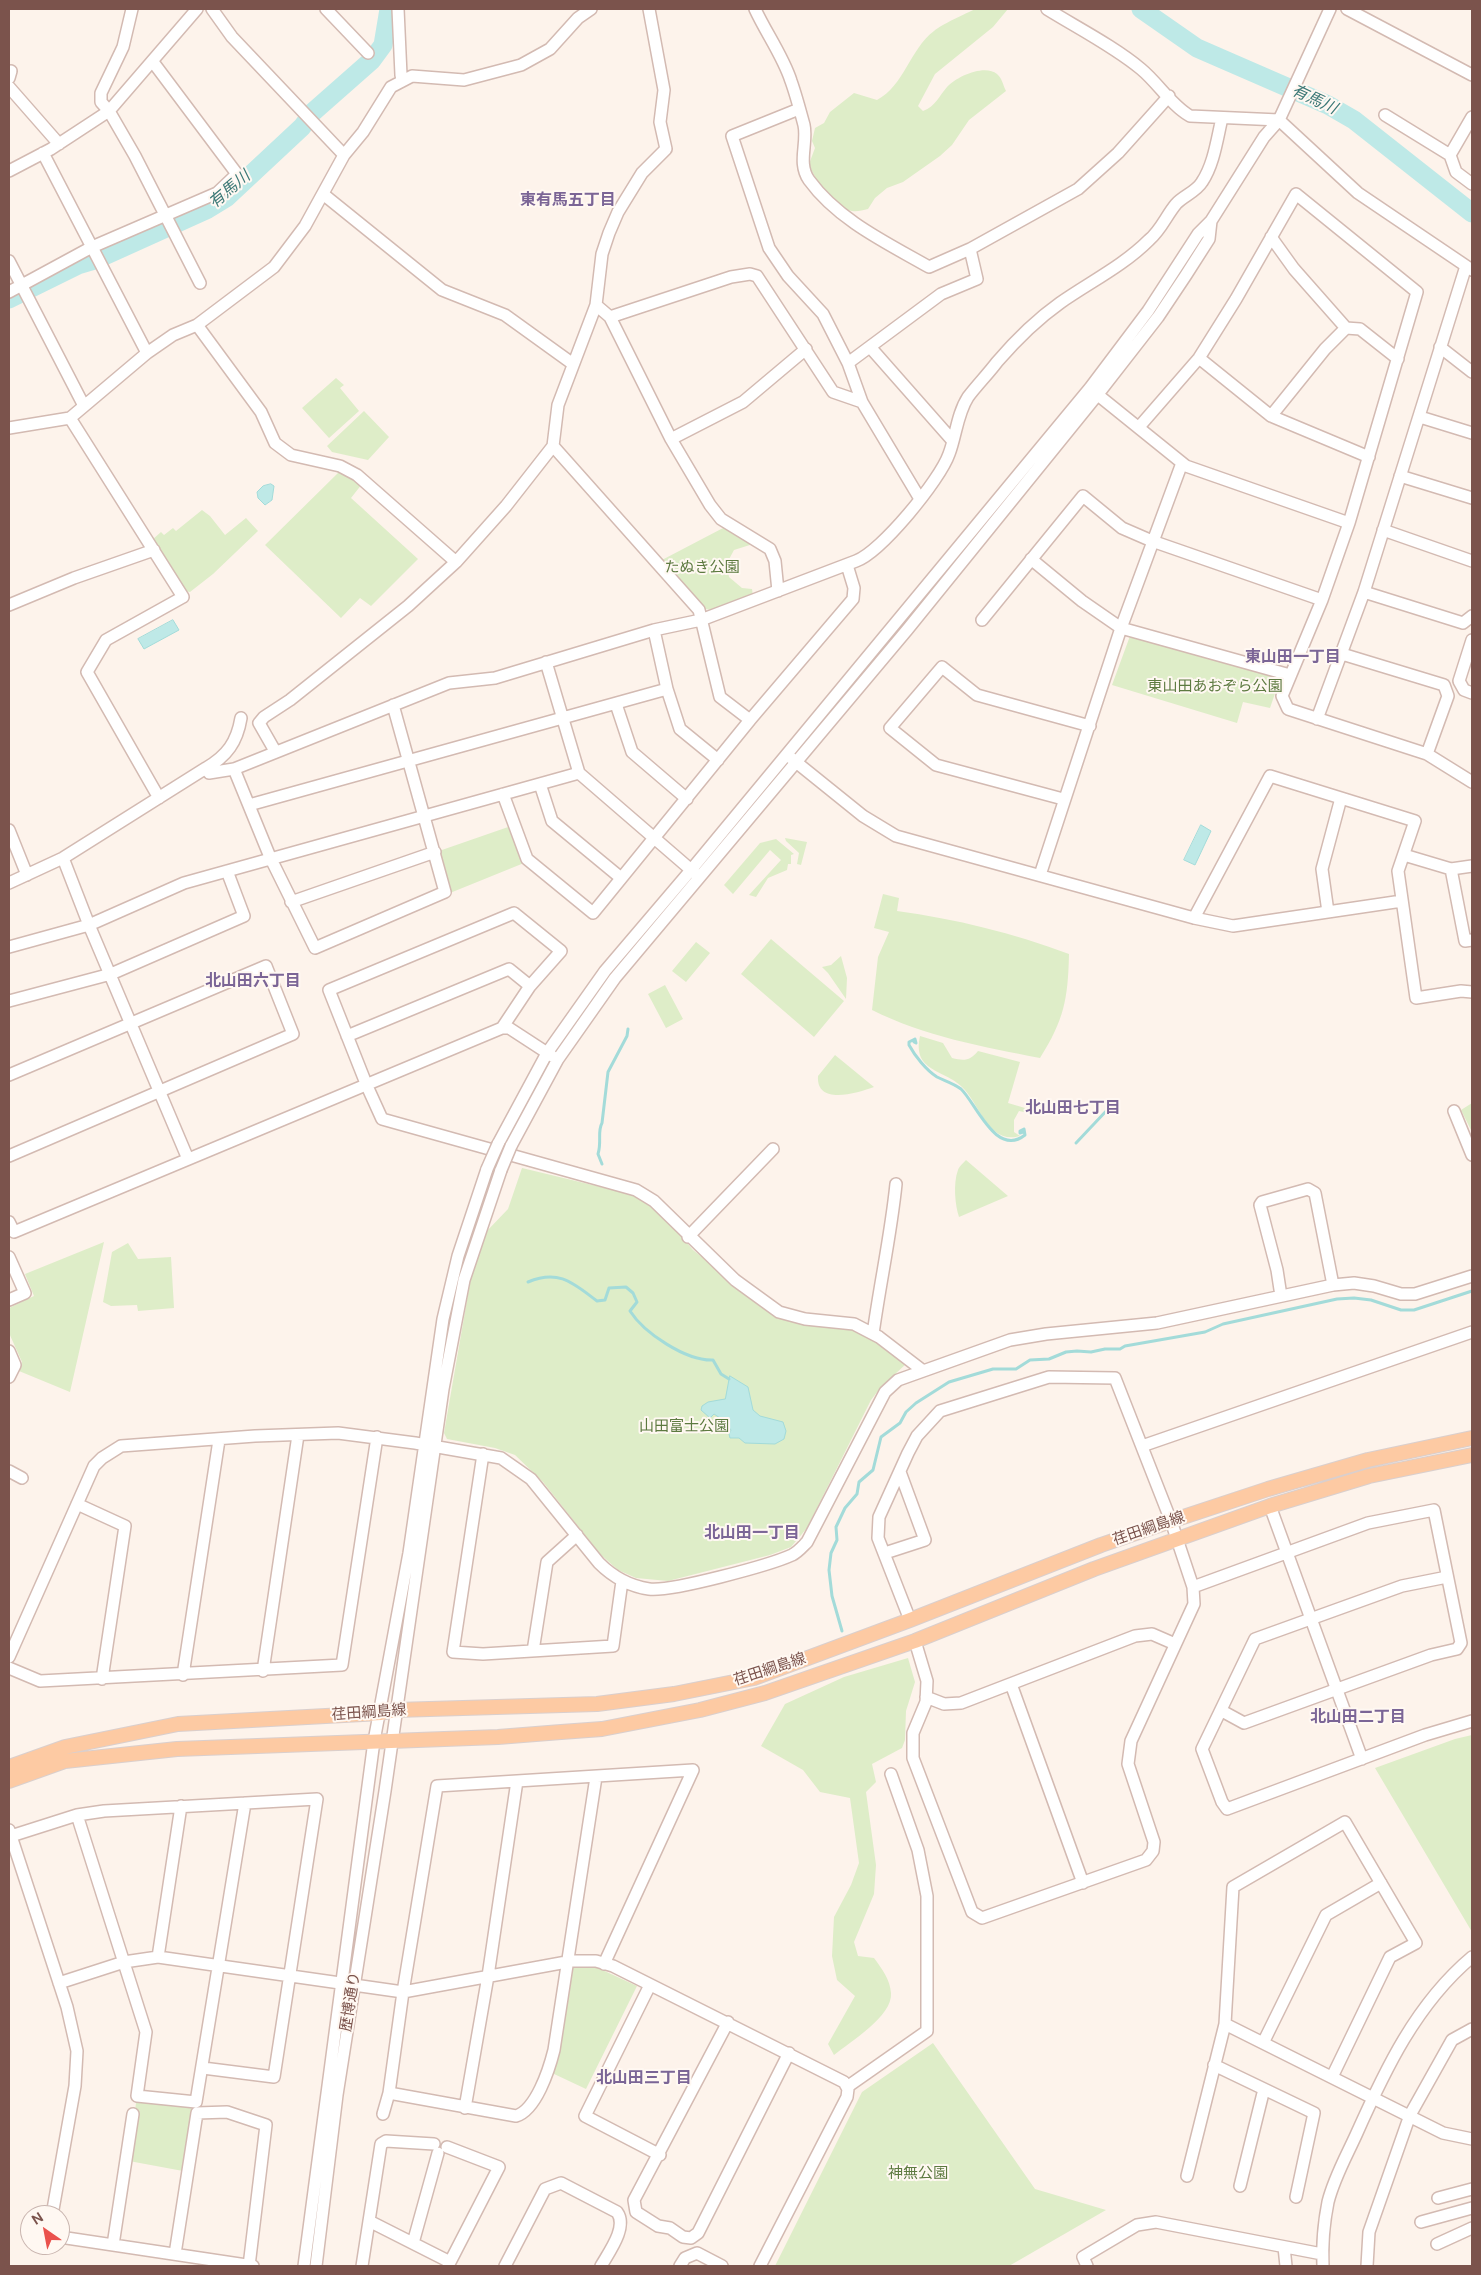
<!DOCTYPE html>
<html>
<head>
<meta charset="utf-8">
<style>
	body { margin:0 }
	#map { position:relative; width:1481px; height:2275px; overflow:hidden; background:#fdf3eb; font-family:"DM Sans",sans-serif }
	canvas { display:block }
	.frame { position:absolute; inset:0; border:10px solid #7b534c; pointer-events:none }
	.north { position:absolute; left:20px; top:2205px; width:50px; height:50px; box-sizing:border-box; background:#fff8f2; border:1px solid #cab6b0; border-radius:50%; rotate:327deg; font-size:14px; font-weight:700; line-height:20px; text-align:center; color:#7b534c }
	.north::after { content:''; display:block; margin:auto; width:18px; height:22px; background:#ea524d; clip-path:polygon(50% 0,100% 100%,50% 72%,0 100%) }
</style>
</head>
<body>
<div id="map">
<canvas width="1481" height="2275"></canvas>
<div class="frame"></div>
<div class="north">N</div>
</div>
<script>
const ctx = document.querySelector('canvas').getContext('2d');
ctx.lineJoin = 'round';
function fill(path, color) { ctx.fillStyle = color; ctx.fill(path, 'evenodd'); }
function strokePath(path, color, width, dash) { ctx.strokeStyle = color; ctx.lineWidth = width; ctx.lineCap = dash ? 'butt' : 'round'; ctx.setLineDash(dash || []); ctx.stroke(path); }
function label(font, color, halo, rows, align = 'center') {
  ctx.font = font + ' "DM Sans","Noto Sans JP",sans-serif'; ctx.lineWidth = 4; ctx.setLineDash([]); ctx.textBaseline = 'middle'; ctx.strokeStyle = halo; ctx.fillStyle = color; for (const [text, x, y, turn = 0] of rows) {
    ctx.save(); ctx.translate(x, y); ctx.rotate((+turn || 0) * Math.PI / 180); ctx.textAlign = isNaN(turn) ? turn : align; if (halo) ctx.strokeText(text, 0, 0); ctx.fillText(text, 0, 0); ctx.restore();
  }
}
fill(new Path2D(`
	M976,9h32l-15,18 -58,47 -17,32 5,5c13,-5 16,-15 24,-24 10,-11 38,-23 50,-13 5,4 6,11 9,17l-37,29 -17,25 -12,11 -37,26 -16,6 -12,10 -7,11c-5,1 -11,3 -16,2 -19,-2 -37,-31 -43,-47l6,-16 -3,-7 3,-13 9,-5 6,-11 24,-19 23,7c27,-14 33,-51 57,-69 7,-6 32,-18 42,-22z
	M336,378l8,7 -4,3 19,23 -30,27 -27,-30z
	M364,411l25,26 -21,23 -36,-8 -5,-6z
	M339,472l23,12 -11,14 67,61 -47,47 -11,-8 -19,20 -76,-73z
	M202,510l8,6 15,19 21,-17 12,13 -45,43 -23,18 -5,-1 -33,-51 9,-8 3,3 9,-7 3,3z
	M725,527l28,17 -19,6 -7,13 2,14 13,11 10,1 1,7 -43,14 -8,-2 -42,-47z
	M1130,636l151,40 -11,32 -27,-6 -6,21 -125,-38z
	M511,826l13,37 -74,30 -11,-42z
	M785,838l22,4 -6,23 -4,-1 2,-11 -13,-12z
	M776,839l18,15 -3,1v9h-3l-1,6 -19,8 -12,19 -7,-2 32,-35 -11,-10 -37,44 -9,-9 36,-42z
	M883,894l16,4 -2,13c59,8 116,22 172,43 -1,45 -5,66 -29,104 -57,-11 -116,-22 -168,-48l6,-53 11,-25 -15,-4z
	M771,939l73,62 -30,36 -73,-63z
	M696,942l14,11 -24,29 -14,-11z
	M841,956l6,22 -1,21 -18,-26 -6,-6 9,-2z
	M665,985l18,34 -17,9 -18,-34z
	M920,1036l23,7 9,15c12,3 18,3 26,-7l42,11 -12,41 17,5 -1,4 -5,-1 -5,9v12l6,4c-32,9 -40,-32 -58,-49 -18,-18 -50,-15 -42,-51z
	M835,1055l39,32c-17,6 -58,19 -56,-11z
	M1472,1103v29l-11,-22z
	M966,1160l42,36 -49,21c-4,-12 -6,-34 -1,-47 1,-3 5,-7 8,-10z
	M522,1168l112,27 25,15 34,40 78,62 78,16 23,10 34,26 -25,23 -10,13 -64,128 -16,19 -21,8 -102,26 -32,-3 -18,-8 -18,-16 -57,-72 -28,-27 -20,-7 -48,-9 -3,-6 27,-156 14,-44 23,-24z
	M104,1242l-34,150 -51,-21 3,-9 -13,-29v-25l25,-12 -9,-22z
	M128,1243l10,16 33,-2 3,51 -36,3 -1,-6 -26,1 -8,-4 9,-50z
	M908,1658l7,24 -9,29 -1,29 -3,8 -30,16 4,18 -10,10 10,73 -2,29 -20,48 4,14 16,2c8,11 16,21 17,35 2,23 -41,49 -57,62l-6,-11 27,-48 -18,-16 -5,-24 2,-39 17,-32 8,-22 -9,-65 -30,-6 -17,-22 -42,-24 24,-42 59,-27z
	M1472,1735v197l-97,-164 80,-29z
	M580,1965l18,3 39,18 -51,103 -34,-16 19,-107z
	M933,2043l102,146 71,21 -97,56h-234l87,-174z
	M141,2100l49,6 4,6 -11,59 -54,-10 7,-58z`), '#deedc8');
const water = new Path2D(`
	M271,484l3,2 -2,14 -7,5 -7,-7 -1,-6 6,-6z
	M173,620l6,10 -35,19 -6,-10z
	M1201,825l10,6 -16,34 -11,-5z
	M730,1376l18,11 5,23 7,6 23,6 3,9 -2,8 -9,5 -30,-1 -6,-5h-9l-1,-4 2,-4 -8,-10 -9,-6 -4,4 -9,-8 1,-4 6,-4 17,-3z`);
fill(water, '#bee9e7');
strokePath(water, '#a3dbd9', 1);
strokePath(new Path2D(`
	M914,1042l2,1 -1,-4 -6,3v3c6,11 17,25 28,32 8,4 16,6 24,12 15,14 35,69 64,46l-1,-6 -4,2v2l3,-1
	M1076,1143l33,-35
	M602,1164l-4,-10c4,-13 -1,-22 4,-31l6,-51 19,-36 1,-7
	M528,1282c31,-13 45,1 69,19l8,-1 4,-12 17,-1 7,6 4,9 -7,9c14,22 56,50 83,49l8,14 8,5
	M842,1631l-10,-35 -3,-26 2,-17 6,-13 -1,-13 9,-19 12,-14 2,-12 14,-12 8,-33 19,-14 6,-11 10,-9 33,-21 44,-13h23l14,-9 19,-1 17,-7 11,-1 14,1 14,-3h15l5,-3 80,-14 18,-8 114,-25 17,-1 17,2 30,10h13l58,-19`), '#a3dbd9', 3);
strokePath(new Path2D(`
	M1141,9l56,39 131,57 26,15 118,93
	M9,299l69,-34 17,-5 113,-51 18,-11 76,-71 11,-15 59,-52 11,-15 6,-36`), '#bee9e7', 19);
const minor = new Path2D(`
	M132,9l-9,38 -22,46v9l8,9 26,45 65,127
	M212,9l20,28 112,118
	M326,9l42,44
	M398,9l3,66 1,5
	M755,9c11,24 28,47 36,72 5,14 9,29 13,44 4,18 -7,38 5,55 29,40 78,63 120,87l41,-18
	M1047,9c29,18 68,38 94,60 17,14 30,36 49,47l89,4 79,73 114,77
	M1347,9l125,66
	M9,78l2,-7
	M9,87l50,57
	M799,109l-67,27 37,112 19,28 35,38 25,49
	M1385,115l65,40 6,17 16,12
	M43,153l104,200
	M1450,155l22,-38
	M9,171l42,-22 58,-38 88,-102
	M323,194l119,96 63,25 68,49
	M1271,237l23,32 52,59 14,1 38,30
	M9,261l75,145
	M9,292l83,-45 125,-54 20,-19 -84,-112
	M596,305l14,12 61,122 39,66 11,14 49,30 5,12 3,30
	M610,317l121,-40 19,-3 7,2 76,116 29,10
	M197,325l64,87 14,31 16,12 49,11 17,9 99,87
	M870,347l82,93
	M1440,347l32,25
	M1199,358l72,58 98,41
	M1093,391l93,75 163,57
	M1271,416l54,-67 21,-21
	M1420,417l52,16
	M70,418l113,179 -77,43 -19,32 72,126
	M1139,427l60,-69 37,-59 60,-105 121,98 -68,231 -27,77 -40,96 6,13 139,45 45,28
	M9,428l61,-10 77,-65 26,-18 24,-10 77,-58 31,-41 39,-71 19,-23 28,-45 21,-11 52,4 57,-15 29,-16 28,-31 13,-9
	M671,439l72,-37 63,-53
	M553,446l146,164 21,87 30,23
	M1400,476l72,22
	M920,499l-58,-97 -14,-39 93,-69 36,-15 -7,-30 108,-60 40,-36 51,-57
	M1383,530l89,31
	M1031,559l51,42 39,27 169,47
	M1364,592l99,31 9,-7
	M9,605l65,-27 80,-28
	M982,620l101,-124 39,32 30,13 170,59
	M654,630l13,59 13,40 38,31
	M1472,640l-13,41 5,9 8,3
	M1342,654l102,31 4,11 -21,58
	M546,662l33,111
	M616,704l16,48 55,47
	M1317,719l47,-127 102,-326
	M275,751l-16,-28 5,-6 26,-17 118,-94 48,-44 50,-56 47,-60 5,-41 38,-100 6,-51 7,-21 9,-21 24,-39 24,-24 -6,-27 4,-32 -15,-81
	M791,758l72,58 33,20 298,82 39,8 169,-25
	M206,768c21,-12 31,-26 35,-50
	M234,769l36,88 45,91 130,-56 -52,-187
	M540,784l12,37 69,57
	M503,794l24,65 66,54 157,-193 103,-121 1,-11 -7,-23
	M1063,799l-127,-34 -46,-37 52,-61 35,28 113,31
	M249,805l418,-116
	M9,830l18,45
	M1404,855l47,14 21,-3
	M1451,869l14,72 7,-1
	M1040,875l81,-247 61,-165
	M9,883l54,-25 143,-90 3,5 25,-4 215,-86 46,-5 159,-48 47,-10 155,-59c25,-9 84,-81 93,-107 7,-18 8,-40 19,-57 9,-12 20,-23 29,-35 19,-22 39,-42 63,-59 30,-21 63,-37 89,-63 12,-10 17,-24 27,-36 7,-8 20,-12 26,-22 12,-18 15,-43 20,-64
	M291,902l144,-50
	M1328,912l-6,-43 19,-71
	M1194,918l76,-142 145,45 -17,50 18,127 45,-7 11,1
	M9,947l80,-22 -26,-67
	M9,1001l102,-27 133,-58 -17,-45
	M502,1028l28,-42 31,-35 -47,-38 -185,77 38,96 15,33 254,71 18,11 81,79 44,32 26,7 49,5 25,13 43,33
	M347,1036l162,-67 21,17
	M9,1075l257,-109 27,68 -284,122
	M1454,1111l18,44
	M498,1144l49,-91 58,-82 86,-101 399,-482 58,-77 50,-77 13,-13 53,-84 15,-17 51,-111
	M511,1146l47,-87 57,-81 292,-348 191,-236 60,-77 28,-42 23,-36 2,-18
	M188,1159l-99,-234 95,-42 395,-110 118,102
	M9,1222l5,10 488,-204h7l43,28
	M688,1237l85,-88
	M9,1257l16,36 -16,7
	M1281,1296l-4,-26 -17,-65 2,-3 46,-13 7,4 18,92
	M873,1334c7,-51 18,-100 23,-150
	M9,1351l6,14 -6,12
	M1142,1446l330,-114
	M483,1454l-30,198 30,2 130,-8 9,-65
	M9,1471l13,7
	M77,1504l48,22 -23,153
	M1270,1506l92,253
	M885,1553l40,-13 -25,-68
	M1447,1577l-45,9 -147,53 -53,110 20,53 5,7 198,-74 47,-14
	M1193,1587l175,-64 66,-13 27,133 -4,6 -26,6 -187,68 -22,-12
	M910,1620l-32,-82 1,-21 29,-64 9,-17 23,-25 109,-34 66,1 56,143 22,66 1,17 -63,137 -3,23 26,78 -1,9 -7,9 -164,58 -10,-6 -59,-154v-25l13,-31 1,-21 -12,-40
	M533,1651l14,-89 30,-27
	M9,1657l85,-191 8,-8 19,-12 134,-10 83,-3 77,10 86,15 30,21 68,84c14,14 30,23 50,26 22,3 121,-24 143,-34 6,-3 10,-8 15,-13l78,-150 13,-12 112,-40 36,-6 111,-11 176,-38 21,-2 20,3 27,8h14l57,-18
	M9,1668l31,13 302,-16 35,-228
	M263,1671l35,-236
	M183,1675l36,-235
	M1011,1684l72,199
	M926,1697l18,7 17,-1 174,-67 17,-2 23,10
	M596,1777l-42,273c-5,20 -18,60 -38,66l-127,-23 14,-101 34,-206 256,-16 -89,194
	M77,1815l69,217 -9,64 59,6 49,-299
	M9,1830l58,177 10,44 -2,35 -23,129
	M11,1836l66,-21 27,-4 213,-12 -43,278 -71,-9
	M158,1957l23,-151
	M59,1983l65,-21 34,-5 245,35 169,-31h24l17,5 231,116 4,7 -1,8 -87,169
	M650,1985l-65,131 75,39
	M728,2022l-94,178 2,12 22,14 12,2 13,9 8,1 7,-5 91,-180
	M1225,2024l218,109 29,6
	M1263,2043l63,-128 55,-32
	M1214,2065l100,48 -18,84
	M847,2087l80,-56v-135l-9,-46 -27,-76
	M465,2108l23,-132 29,-195
	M383,2114l6,-21
	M447,2147l52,20 -51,99
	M1187,2176l38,-152 8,-137 112,-65 71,121 -26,14 -58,120
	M1240,2186l24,-97
	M1438,2198l34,-9
	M369,2221l81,41
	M1421,2222l51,-14
	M60,2237l193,29
	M413,2243l25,-90
	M1437,2244l35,-16
	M113,2245l20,-131
	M1284,2247l2,19
	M175,2254l22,-141 30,-1 39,13 -17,141
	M304,2266l70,-525 35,-188 34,-234 15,-63 29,-87
	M316,2266l21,-171 48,-304 58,-402 21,-109 37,-110
	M362,2266l19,-122 5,-3 48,3
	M505,2266l40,-77 16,-6 56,29c11,15 -8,40 -16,54
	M680,2266l5,-8 12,-5 25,13
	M1087,2266l-4,-9 54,-32 19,-3 166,32
	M1323,2266c-1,-21 1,-44 5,-64 6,-24 18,-45 28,-67 29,-65 60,-131 116,-178
	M1367,2266l2,-34 41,-117 42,-75 20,-11`);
const major = new Path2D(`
	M9,1767l56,-20 113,-23 203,-11 15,-3 201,-6 77,-10 80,-16 156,-58 191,-75 70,-24 97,-32 100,-29 104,-22
	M9,1781l56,-20 112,-12 321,-12 63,-5 41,-3 98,-19 65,-17 150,-52 179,-72 176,-63 99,-30 103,-21`);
strokePath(minor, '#d3bab2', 14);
strokePath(major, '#dacfcd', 16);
strokePath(minor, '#fff', 11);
strokePath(major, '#fdcaa3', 14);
const minorBridge = new Path2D(`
	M487,1169l11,-25
	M501,1170l10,-24`);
strokePath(minorBridge, '#d3bab2', 14, []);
strokePath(minorBridge, '#fff', 11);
label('15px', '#5d7a40', '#fff8f2', [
	["たぬき公園",702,568],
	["東山田あおぞら公園",1215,687],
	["山田富士公園",684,1427],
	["神無公園",918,2174]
]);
label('15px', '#7b534c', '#fff8f2', [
	["荏田綱島線",1149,1529,-19],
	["荏田綱島線",770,1670,-18],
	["荏田綱島線",369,1713,-4],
	["歴博通り",351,2002,-81]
]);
label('italic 16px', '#3b7876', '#fff8f2', [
	["有馬川",1314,100,25],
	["有馬川",230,190,-40]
]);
label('bold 16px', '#7b6596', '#fff8f2', [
	["東有馬五丁目",568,201],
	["東山田一丁目",1293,658],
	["北山田六丁目",253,982],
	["北山田七丁目",1073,1109],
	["北山田一丁目",752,1534],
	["北山田二丁目",1358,1718],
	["北山田三丁目",644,2079]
]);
</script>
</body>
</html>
